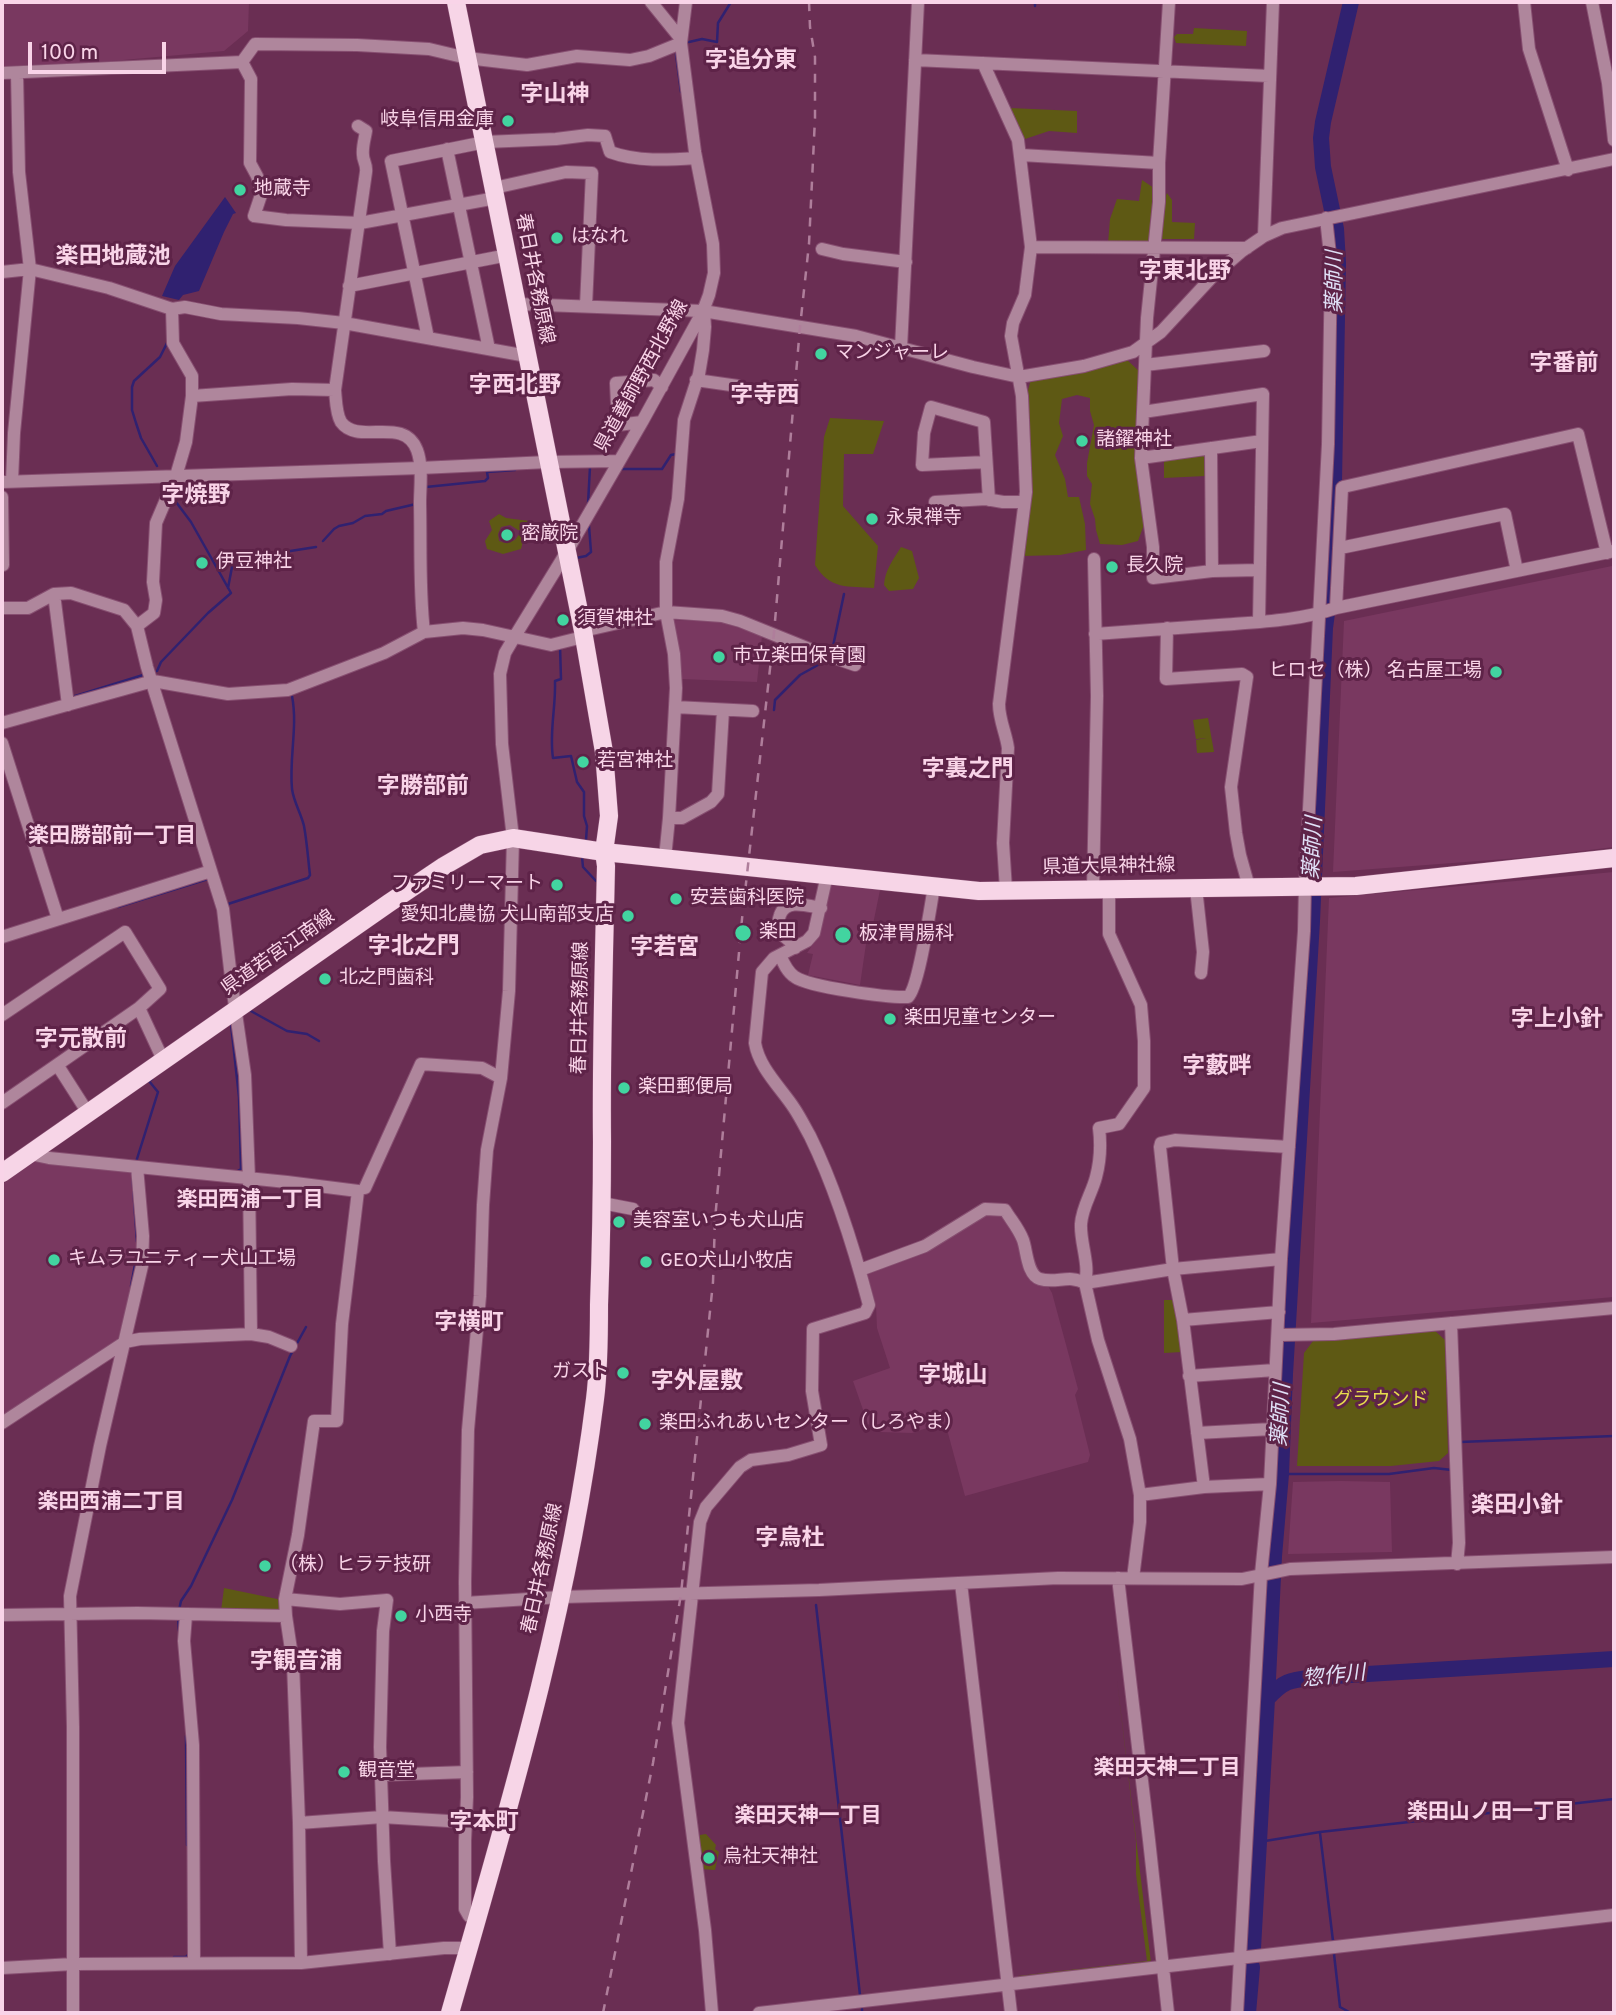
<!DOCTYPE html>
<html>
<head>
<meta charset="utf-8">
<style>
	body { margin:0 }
	#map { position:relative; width:1616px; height:2015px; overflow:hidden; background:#6a2e53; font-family:Overpass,sans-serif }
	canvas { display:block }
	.frame { position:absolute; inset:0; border:4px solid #f9d4e8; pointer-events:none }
	.scale { position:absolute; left:28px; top:42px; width:138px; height:32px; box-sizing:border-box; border:4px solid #f9d4e8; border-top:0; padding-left:9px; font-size:21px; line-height:24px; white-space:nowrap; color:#f9d4e8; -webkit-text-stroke:5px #5e2348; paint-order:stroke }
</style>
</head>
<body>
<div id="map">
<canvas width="1616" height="2015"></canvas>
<div class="frame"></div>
<div class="scale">100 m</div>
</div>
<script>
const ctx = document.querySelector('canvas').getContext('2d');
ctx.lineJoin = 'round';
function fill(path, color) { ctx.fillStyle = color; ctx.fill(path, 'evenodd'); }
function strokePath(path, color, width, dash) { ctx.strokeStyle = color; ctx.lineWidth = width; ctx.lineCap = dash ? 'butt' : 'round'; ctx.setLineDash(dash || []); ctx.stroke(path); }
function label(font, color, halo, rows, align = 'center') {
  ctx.font = font + ' Overpass,"Noto Sans JP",sans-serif'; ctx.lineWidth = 6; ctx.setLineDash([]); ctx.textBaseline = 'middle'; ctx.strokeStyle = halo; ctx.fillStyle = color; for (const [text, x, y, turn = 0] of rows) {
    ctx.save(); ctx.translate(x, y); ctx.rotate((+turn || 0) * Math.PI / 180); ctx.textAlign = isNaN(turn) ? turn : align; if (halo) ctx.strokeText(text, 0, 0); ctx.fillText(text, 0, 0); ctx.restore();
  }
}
fill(new Path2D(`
	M2,2h247l-1,29 -24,20 -112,10 -110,5z
	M1612,566l2,4v277l-82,10 -199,15 11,-251z
	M673,620l48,2 41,14 -5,46 -76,-3z
	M1614,872v425l-303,26 18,-425z
	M829,885l51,5 -9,44 -4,3 -7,48 -52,-10 5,-21 -6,-1 9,-13z
	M34,1162l99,11 5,52 -1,45 -21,75 -114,72v-233z
	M985,1214h15l7,6 11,22 11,37 11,6 8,1 4,7 26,96 -3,6 15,60 -2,7 -123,34 -20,-74 -33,11 -32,-1 -12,-8 -15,-43 37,-13 -13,-40 -1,-23 -9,-32 74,-30z
	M1341,1481l49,1 2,70 -104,2 5,-72z`), '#793860');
fill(new Path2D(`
	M1194,28l53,3 -1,15 -70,-3 -2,-6 3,-3h16z
	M1010,108l67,3v22l-28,-2 -24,8z
	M1142,180l12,8 -6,58 -40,-2 2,-25 7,-20 22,2z
	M1167,193l5,7v22l23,1 -1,16h-35l3,-34z
	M1126,359l14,13 6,147 -8,22 -16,4 -22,-1 -4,-14 -1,-11 -5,-15 2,-20 -5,-8v-13l7,-38 -4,-14v-13l-13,-3 -15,4 -3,24 4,13 -8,19 10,24 3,18h11l6,27 1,26 -26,5 -38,1 4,-158 5,-19z
	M830,418l54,3 -11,33h-29l-1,52 35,40 -4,42c-26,-2 -44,2 -59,-23l9,-128z
	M1204,455l1,21 -41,2v-19z
	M499,514l7,4 23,3 1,3 -5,7 -7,-1 -8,-5 -9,2 -3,7 1,7 6,2 10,-3 5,-7 4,4 -3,12 -18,5 -16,-5 -2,-8 7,-11 -3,-9z
	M901,547l11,4 7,27 -6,11 -24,2 -5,-6c1,-15 9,-25 17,-38z
	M1208,718l6,34 -17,1 -1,-13 10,-2 -10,1 -3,-19z
	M1164,1300h14l4,52 -18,1z
	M1433,1329l12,11 3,113 -9,8 -48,5h-94l7,-113 9,-12z
	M224,1588l58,12 -2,12 -59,-1z
	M1117,1680l34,283 -133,16v-3l129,-15 -11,-87v-32z
	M706,1834l10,11 -1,4 4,3 -4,18 -14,-1 -5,-30 4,-1v-3z`), '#5e5914');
fill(new Path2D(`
	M225,197l11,16 -3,1 -9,18 -25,59 -16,4 -4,5 -17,-4 13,-30z`), '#302170');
strokePath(new Path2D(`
	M1035,6v-4
	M689,42l13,-3 15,3 1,-19 13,-21
	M676,54l5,38
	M157,466l-16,-28 -5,-15 -4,-13v-23l2,-6 26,-24 7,-14
	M621,469h41l9,-14 5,-1
	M426,487l59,-6 3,-3 -1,-6 28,-2
	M588,504l2,-37
	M323,541l11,-12 5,-3 14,-3 12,-7 17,-2 4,-3 30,-7
	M576,558l10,-2 5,-4 -2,-26
	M228,588l4,-21 50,-7 2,-8 32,-5
	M1327,618h1
	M560,646l1,33 -6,2c1,26 -6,52 -2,77l18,-2 6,26 7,10v24l3,10 -1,14
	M832,651l12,-57
	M157,671l4,-9 47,-49 23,-20 -40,-71 -18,-24
	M72,697l71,-22
	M774,710l1,-10 25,-25 27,-15
	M582,857l1,10 13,14
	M228,906v-2l80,-26 2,-3c-2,-16 -3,-33 -6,-49 -3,-13 -10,-23 -12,-37 -3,-32 6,-62 0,-93
	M118,907l90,-28
	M249,1010l38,21 20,3 12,7
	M231,1024l8,73 2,72 -5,3
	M136,1162l22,-70 -9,-11 3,-2
	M132,1172l5,70
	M131,1286l5,-27
	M1460,1442l154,-6
	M1281,1474h108l45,-6 18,2
	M816,1605l44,390
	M179,1610l2,-9 10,-15 41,-86 58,-144 16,-29
	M178,1617l1,14
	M186,1736l1,109
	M1320,1833l13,108
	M1259,1842l61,-10 294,-33
	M1334,1954l6,53 11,6
	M174,1957h12l4,-4
	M862,2009v4`), '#302170', 2.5);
strokePath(new Path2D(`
	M1267,1699l7,-143 7,-82 4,-100 27,-453 13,-293 5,-37 3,-56 5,-272 -2,-34 -13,-62 -2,-29 2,-16 28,-120
	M1253,1948l14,-249c18,-20 24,-19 51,-22l296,-18
	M1248,2013l4,-46`), '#302170', 16);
const minor = new Path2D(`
	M651,2l30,37
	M1169,2l-10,161v39l-12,116 -6,140 12,89v31l59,-7 47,-1
	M1524,2l5,47 39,121
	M1592,2l16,81 6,57
	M915,60l354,16
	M242,62l9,17 -1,84 7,13 5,16 -8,24 32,4 74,3 136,-25
	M983,63l35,77 13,107 -6,48 -12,28 -2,13 11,60 4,96 -27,212c0,16 7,29 9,44l-5,95 3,47
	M2,73l240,-11 13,-18 102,1 72,4 38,9 60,7 50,-9 53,4 19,-4 32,-13
	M358,126l8,5c-1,7 -4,16 -3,24 0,6 4,9 3,17l-31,218c1,10 1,24 6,32 17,24 63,-7 76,28 6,16 3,37 3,53 1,44 -1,87 4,129
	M447,149l42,200
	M1021,155l138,8
	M494,188l72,-16 26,1 -6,133
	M1264,236l9,-234
	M1031,247l216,1
	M822,249l21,5 63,8
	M2,272l28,-3 79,19 63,21 13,-2 36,7 77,4 46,5 183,33
	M349,286l159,-31
	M518,304l185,7 153,25 117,31 46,10 65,-11 49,-14 28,-20 52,-56 29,-25 22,-15 18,-8 332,-69
	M428,338l-37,-177 94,-19 71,-3 32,-4 17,1 5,16c27,10 58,8 86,6
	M901,348l17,-346
	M1145,365l119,-14
	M696,380l42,6
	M192,396l100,-7 43,1
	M1143,412l120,-18 -4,228
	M642,422l-24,3 -2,-42 38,-3 8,7
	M1211,448l1,123
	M1141,458l121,-17
	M986,462l-64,3 2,-32 7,-26 53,15 5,78
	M12,481l2,-48 16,-164 -11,-97 -2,-99
	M2,482l418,-14 128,-6 71,-1
	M1343,487l235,-53 29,119
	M2,497l1,68h-1
	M935,502l51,-3 17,3h21
	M1340,548l165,-34 12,57
	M54,594l14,111
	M2,608h26l26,-14 17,-1 53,17 13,16 10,41 76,242 9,77 13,89 4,104 2,155
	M1336,608l6,-120
	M137,626l17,-13 2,-13 -3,-18 3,-59 20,-47 10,-34 6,-46v-20l-19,-33 -1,-34
	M1167,628l-1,51 76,-5 5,3 -16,110 5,46 4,22 9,32
	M583,631l83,-19 56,4 18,5 72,29 43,15
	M1095,634c41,-3 83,-6 124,-9 39,-3 80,-4 117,-17l278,-57
	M675,707l78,4
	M2,723l151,-42 75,13 60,-4 96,-37 40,-21 39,-4 20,2 68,15 32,-8
	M2,743l56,176
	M669,818h13l29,-16 7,-8 5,-84
	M665,858l4,-40 7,-130 -2,-34 -8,-42v-50l12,-63 6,-79 15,-46 4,-24 2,-23 -1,-15
	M1196,888l7,64 -2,21
	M1093,889l4,-193 -3,-137
	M1109,889v45l32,71 3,36v47l-25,36 -20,4c2,16 1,34 -3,49 -4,16 -14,30 -15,47 -1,19 9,40 4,59l13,57 32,99 10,56v27l-7,56
	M2,937l209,-66
	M795,948c-3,-8 -11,-9 -15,-17 -2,-4 -2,-11 0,-16 6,-17 28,-9 41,-7
	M780,955c3,7 7,17 15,22 14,10 94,21 113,20 11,-10 22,-89 26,-110
	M139,1008l25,54
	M2,1015l123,-83 35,57 -21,19 -137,95
	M58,1066l30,47
	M30,1154l19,4 238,24 71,9 -16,133 -5,97h-23l-16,114 -13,64 1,17 7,47 6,160 2,140
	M365,1188l56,-124 61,4 19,10
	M602,1203l31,6
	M1281,1259l-108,10 -13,-122 1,-4 14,-3 114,7
	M860,1270l65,-24 60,-37 20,1c6,10 14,19 18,30 4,11 4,35 17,39 16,5 29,-5 45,4l88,-14 10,51 21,167
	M1183,1320l96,-8
	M1451,1323l8,220 -2,21
	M1278,1335l56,-1 280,-26
	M1189,1376l86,-6
	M2,1423l123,-81 15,-3 111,-5 18,3 22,9
	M1197,1433l75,-4
	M1140,1495l64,-8 66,-3
	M1118,1578l31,262 19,173
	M961,1583l50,430
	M285,1599l55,5 47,-4 -4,31 -3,116 4,114 6,93
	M465,1603l96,-6 258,-7 239,-12 184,1 48,-10 324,-12
	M2,1615l135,-2 149,3
	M186,1615l-2,26 9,104 1,217
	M382,1775l85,-3
	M299,1823l83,-6 83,5
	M477,1917l-8,-1 -4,-7v-68l2,-44 -2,-215 3,-152 12,-134 3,-91 4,-55 14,-72 8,-87 4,-153 -11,-94 -2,-70 5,-21 10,-17 51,-83 76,-131 61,-111 6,-16 5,-22 -1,-29 -18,-92 -14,-109 5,-41
	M2,1968l71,-4 228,-1 143,-15h25
	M73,2013v-286l-3,-131 30,-150 42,-180 1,-30 -6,-69
	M712,2013l-7,-83 -27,-207 22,-201 6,-15 34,-40 11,-7 37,-5 33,-10 -9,-54 1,-62 52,-16 4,-8c-15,-57 -33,-116 -59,-169 -5,-9 -10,-19 -16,-28 -13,-20 -35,-40 -39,-65l7,-71 12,-14 33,-17 7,-8 13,-58
	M759,2013l855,-98
	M1237,2013l24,-439 9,-90 11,-225 23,-328 1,-45 23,-442 3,-180 -5,-46`);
const major = new Path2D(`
	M2,1173l387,-270 55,-37 36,-21 33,-7 91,14 375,39 377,-5 258,-28
	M450,2013c58,-202 119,-405 145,-614 4,-31 4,-63 4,-94 2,-54 3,-109 3,-164 -1,-91 2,-183 4,-275l-2,-14 5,-36 -5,-64 -21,-121 -127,-629`);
strokePath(minor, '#874f71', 14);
strokePath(major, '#874f71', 19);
strokePath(minor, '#af869c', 12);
strokePath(major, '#f7d5e7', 18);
strokePath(new Path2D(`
	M603,2013l50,-250 28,-169 32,-312 2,-62 27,-301 32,-286 26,-306 9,-83 6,-126v-61l-5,-30 -1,-25`), '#af7e9b', 2.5, [9, 9]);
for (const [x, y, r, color] of [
	[508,121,7,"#42d4a0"],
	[240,190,7,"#42d4a0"],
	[557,238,7,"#42d4a0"],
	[821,354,7,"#42d4a0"],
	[1082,441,7,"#42d4a0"],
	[872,519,7,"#42d4a0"],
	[507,535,7,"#42d4a0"],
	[202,563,7,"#42d4a0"],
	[1112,567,7,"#42d4a0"],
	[563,620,7,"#42d4a0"],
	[719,657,7,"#42d4a0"],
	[1496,672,7,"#42d4a0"],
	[583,762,7,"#42d4a0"],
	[557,885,7,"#42d4a0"],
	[676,899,7,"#42d4a0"],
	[628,916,7,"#42d4a0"],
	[743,933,9,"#42d4a0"],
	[843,935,9,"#42d4a0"],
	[325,979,7,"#42d4a0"],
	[890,1019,7,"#42d4a0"],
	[624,1088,7,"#42d4a0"],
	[619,1222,7,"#42d4a0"],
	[54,1260,7,"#42d4a0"],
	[646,1262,7,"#42d4a0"],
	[623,1373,7,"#42d4a0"],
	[645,1424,7,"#42d4a0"],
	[265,1566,7,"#42d4a0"],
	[401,1616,7,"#42d4a0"],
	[344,1772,7,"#42d4a0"],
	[709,1858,7,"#42d4a0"]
]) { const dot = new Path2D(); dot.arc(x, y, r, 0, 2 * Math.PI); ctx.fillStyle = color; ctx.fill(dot); strokePath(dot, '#5e2348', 2.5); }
label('19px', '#f9d4e8', '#5e2348', [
	["岐阜信用金庫",494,121,"right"],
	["地蔵寺",254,190],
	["はなれ",571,238],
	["マンジャーレ",835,354],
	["諸鑃神社",1096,441],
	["永泉禅寺",886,519],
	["密厳院",521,535],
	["伊豆神社",216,563],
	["長久院",1126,567],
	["須賀神社",577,620],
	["市立楽田保育園",733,657],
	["ヒロセ（株） 名古屋工場",1482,672,"right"],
	["若宮神社",597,762],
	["ファミリーマート",543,885,"right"],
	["安芸歯科医院",690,899],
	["愛知北農協 犬山南部支店",614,916,"right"],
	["楽田",759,933],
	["板津胃腸科",859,935],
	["北之門歯科",339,979],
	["楽田児童センター",904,1019],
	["楽田郵便局",638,1088],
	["美容室いつも犬山店",633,1222],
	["キムラユニティー犬山工場",68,1260],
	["GEO犬山小牧店",660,1262],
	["ガスト",609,1373,"right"],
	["楽田ふれあいセンター（しろやま）",659,1424],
	["（株）ヒラテ技研",279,1566],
	["小西寺",415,1616],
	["観音堂",358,1772],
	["烏社天神社",723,1858]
], 'left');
label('19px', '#f9d4e8', '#5e2348', [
	["春日井各務原線",533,279,79],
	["県道善師野西北野線",643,377,-61],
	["県道大県神社線",1109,868,-1],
	["県道若宮江南線",279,954,-35],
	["春日井各務原線",582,1008,-89],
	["春日井各務原線",544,1569,-78]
]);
label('19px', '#e6db4d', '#5e2348', [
	["グラウンド",1381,1401]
]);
label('italic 21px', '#e0e0f7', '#5e2348', [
	["薬師川",1337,282,-90],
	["薬師川",1315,848,-87],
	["薬師川",1283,1415,-87],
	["惣作川",1334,1678,-6]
]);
label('bold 21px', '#f9d4e8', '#5e2348', [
	["楽田勝部前一丁目",112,838],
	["楽田西浦一丁目",250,1202],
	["楽田西浦二丁目",111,1504],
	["楽田天神二丁目",1167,1770],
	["楽田山ノ田一丁目",1491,1814],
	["楽田天神一丁目",808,1818]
]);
label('bold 23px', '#f9d4e8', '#5e2348', [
	["字追分東",751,62],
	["字山神",555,96],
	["楽田地蔵池",113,258],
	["字東北野",1185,273],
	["字番前",1564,365],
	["字西北野",515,387],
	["字寺西",765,397],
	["字焼野",196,497],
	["字裏之門",968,771],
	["字勝部前",423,788],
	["字北之門",414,948],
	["字若宮",665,949],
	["字上小針",1557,1021],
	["字元散前",81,1041],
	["字藪畔",1217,1068],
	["字横町",469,1324],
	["字城山",953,1377],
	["字外屋敷",697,1383],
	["楽田小針",1517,1507],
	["字烏杜",790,1540],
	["字観音浦",296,1663],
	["字本町",484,1824]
]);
</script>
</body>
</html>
